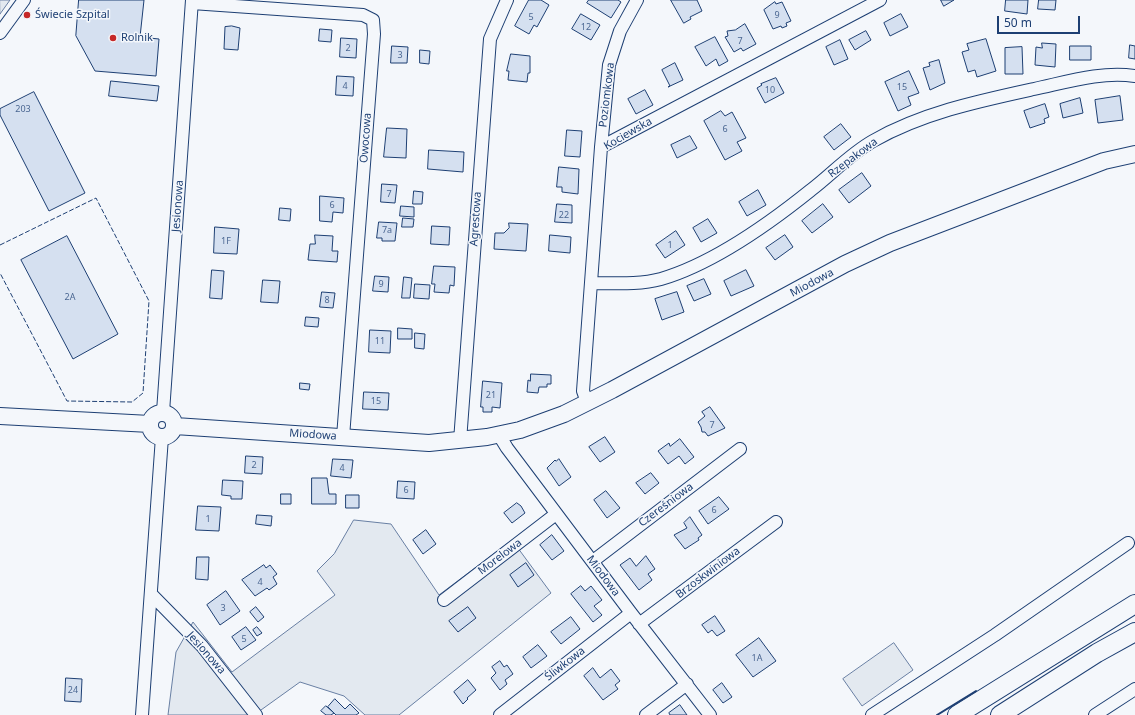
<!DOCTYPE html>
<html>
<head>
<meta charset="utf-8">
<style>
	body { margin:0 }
	#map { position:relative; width:1135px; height:715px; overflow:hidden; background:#f4f7fb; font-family:"Noto Sans",sans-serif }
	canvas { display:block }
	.scale { position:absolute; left:997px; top:16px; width:83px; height:18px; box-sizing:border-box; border:2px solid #1d3f73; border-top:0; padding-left:5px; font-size:12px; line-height:14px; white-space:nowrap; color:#1d3f73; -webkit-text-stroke:3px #f4f7fb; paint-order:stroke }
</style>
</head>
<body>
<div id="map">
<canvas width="1135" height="715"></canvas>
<div class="scale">50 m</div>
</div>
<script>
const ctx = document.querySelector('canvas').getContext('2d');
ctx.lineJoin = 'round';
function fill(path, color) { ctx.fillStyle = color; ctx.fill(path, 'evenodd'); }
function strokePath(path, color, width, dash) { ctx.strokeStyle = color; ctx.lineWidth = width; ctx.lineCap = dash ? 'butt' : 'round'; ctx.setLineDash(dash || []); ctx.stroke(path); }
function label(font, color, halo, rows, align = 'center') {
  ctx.font = font + ' "Noto Sans",sans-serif'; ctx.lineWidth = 3; ctx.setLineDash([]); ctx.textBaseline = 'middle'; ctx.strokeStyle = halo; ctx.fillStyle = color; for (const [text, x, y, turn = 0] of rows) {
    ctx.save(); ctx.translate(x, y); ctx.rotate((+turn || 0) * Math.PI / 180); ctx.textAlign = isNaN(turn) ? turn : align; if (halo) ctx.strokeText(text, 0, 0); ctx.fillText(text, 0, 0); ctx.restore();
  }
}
const green = new Path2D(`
	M0,0h10l-10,14z
	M354,520l37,4 48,71 73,-55 39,53 -152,122h-34l-21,-19 -44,-14 -46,33h-86l8,-63 17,-30 39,50 103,-77 -18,-24 17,-17z
	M894,643l19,27 -51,36 -19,-27z`);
fill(green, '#e3e9f0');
strokePath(green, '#687fa3', 1);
const building = new Path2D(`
	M79,0h65l-4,37 19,2 -3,37 -61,-5 -19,-35z
	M529,0h12l8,5 -12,22 -3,-2 -5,9 -14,-8z
	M589,0h29l3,2 -10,16 -24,-15z
	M671,0h26l5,11 -12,6 1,2 -7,4z
	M941,0h13l-10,6z
	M1006,0h22l-1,14 -22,-3z
	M1039,0h17l-1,10 -17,-1z
	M775,2l1,2 6,-2 9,19 -5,2 1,3 -5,2 -1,-2 -8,3 -9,-19z
	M581,14l19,11 -9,15 -19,-11z
	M901,14l7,13 -18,9 -6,-13z
	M745,24l11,20 -13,7 -2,-3 -7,4 -9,-15 3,-1 -1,-5 8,-1z
	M232,26l8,2 -2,22 -14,-1 1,-22z
	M320,29l12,1 -1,12 -12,-1z
	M866,31l5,9 -16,10 -6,-10z
	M715,37l13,24 -9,5 -3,-7 -10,7 -11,-19z
	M341,38l16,1 -1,19 -16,-1z
	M986,39l10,32 -19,6 -2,-7 -7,2 -6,-20 7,-2 -2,-6z
	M840,40l8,19 -14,6 -8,-18z
	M1042,43l14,1 -1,23 -20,-2 1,-18 6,1z
	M1130,45l5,1v13l-6,-1z
	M392,46l16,1 -1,16h-16z
	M1070,46h21v14h-21z
	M1022,47l1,27h-18v-26z
	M420,50l10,1 -1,13 -9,-1z
	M511,54l19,2v17h-2l-1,9 -19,-2 1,-9h-2z
	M939,60l6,23 -15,7 -7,-22 7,-2 -1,-3z
	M675,63l8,17 -15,7 2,-1 -8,-16z
	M909,71l10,22 -11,4 3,8 -13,6 -13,-29z
	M337,76l17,1 -1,19 -17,-1z
	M776,78l8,15 -19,10 -8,-15 5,-3 -1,-1z
	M111,81l48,5 -2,15 -48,-5z
	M645,90l8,15 -17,9 -8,-15z
	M34,92l51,101 -36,18 -49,-96v-6z
	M1120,96l3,24 -25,3 -3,-23z
	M1080,98l3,15 -20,5 -3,-14z
	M1045,104l4,13 -5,2 1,4 -15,5 -6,-17z
	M721,111l4,5 7,-4 14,26 -9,4 5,9 -17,9 -21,-39z
	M841,124l10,13 -17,13 -10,-13z
	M387,128l20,1 -1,29 -22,-1z
	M567,130l15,1 -2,26 -15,-1z
	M690,136l7,12 -20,10 -6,-13z
	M429,150l35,2 -1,20 -35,-3z
	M559,167l20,2 -1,25 -16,-2v-5h-5z
	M862,173l9,13 -22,17 -10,-13z
	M382,184l15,1 -2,18 -14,-1z
	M758,190l8,15 -19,11 -8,-14z
	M414,191l9,1 -1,12h-9z
	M320,196l24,2 -1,15 -10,-1 -1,10 -12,-1z
	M557,204l15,1v18l-17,-1z
	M823,204l10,13 -21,16 -10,-12z
	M401,206l13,1v10l-14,-1z
	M280,208l11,1 -1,12 -11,-1z
	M403,218l11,1 -1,8h-11z
	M708,219l9,14 -16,9 -8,-14z
	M379,222l18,1 -2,18h-13v-3h-5z
	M509,223l19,1 -2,27 -32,-2 1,-16h9l5,-5z
	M432,226l18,1 -1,18 -18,-1z
	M215,227l24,2 -2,25 -23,-1z
	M676,231l9,14 -20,13 -9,-13z
	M315,235l18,1 -1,15h6l-1,11 -29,-2 2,-16h5z
	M550,235l21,2 -1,16 -21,-2z
	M785,235l8,12 -18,13 -9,-12z
	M67,236l51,98 -45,25 -52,-99z
	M434,266l21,1 -1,19 -4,-1 -1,8 -15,-1 1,-8h-3z
	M212,270l12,1 -2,28 -12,-1z
	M746,270l8,16 -23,10 -7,-15z
	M375,276l14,1 -1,15 -15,-1z
	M404,277l8,1 -2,20h-8z
	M704,279l7,15 -17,7 -7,-15z
	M263,280l17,1 -2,22 -17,-1z
	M415,284l15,1 -1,14 -15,-1z
	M322,292l13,1 -2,15 -13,-1z
	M677,292l7,20 -22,8 -7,-21z
	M306,317l13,1 -1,9 -13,-1z
	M398,328l14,1v10h-14z
	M370,330l21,1 -1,22 -21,-1z
	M415,333l10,1 -1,15 -9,-1z
	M531,374l20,1v9h-4v3h-8l-1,6 -11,-1 1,-12 2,1z
	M483,381l19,2 -2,25 -8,-1v5h-9v-5h-2z
	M300,383l10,1 -1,6 -9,-1z
	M364,392l25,1 -1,17 -25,-1z
	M710,407l15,21 -17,8 -3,-4h-3l-1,-5 -3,-5 7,-6 -3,-4z
	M605,437l10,15 -15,10 -11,-15z
	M680,439l14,18 -9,7 -6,-8 -11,8 -10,-13 11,-8 1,3z
	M246,456l17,1 -1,17 -17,-1z
	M333,459l20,1 -2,18 -20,-2z
	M559,459l12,18 -12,9 -12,-18 8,-8 1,1z
	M651,473l8,10 -14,11 -9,-11z
	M312,478h15l2,16h7v10h-24z
	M223,480l20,1 -1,18h-11v-3l-9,-1z
	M398,481l17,1 -1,17 -17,-1z
	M606,491l14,17 -13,10 -13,-18z
	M281,494h10v10h-10z
	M346,495h13v13h-13z
	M719,497l10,12 -21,15 -9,-13z
	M517,503l4,3 4,7 -13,10 -8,-10z
	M198,506l23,1 -2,24 -23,-1z
	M257,515l15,1 -1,10 -15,-2z
	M690,517l12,18 -4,3 1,2 -14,9 -11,-14 13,-7 -3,-5z
	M426,530l10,14 -13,10 -10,-14z
	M552,535l12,16 -12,9 -12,-15z
	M646,556l9,13 -7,5 4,6 -13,10 -19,-25 10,-7 6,8z
	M197,557h12l-1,23 -12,-1z
	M526,563l8,12 -16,12 -8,-12z
	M264,565l2,3 4,-3 7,9 -4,3 4,7 -8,6 -2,-2 -12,8 -13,-16z
	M581,586l4,5 6,-5 11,14 -8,6 8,9 -9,7 -22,-28z
	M226,591l14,20 -20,14 -13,-20z
	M256,607l8,10 -6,5 -8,-10z
	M468,607l8,11 -18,14 -9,-11z
	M715,616l10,15 -8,5 -5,-6 -4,3 -6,-8z
	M571,617l9,12 -19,15 -10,-12z
	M246,627l10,13 -15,10 -9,-13z
	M257,627l5,6 -5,3 -4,-6z
	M759,638l17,23 -23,16 -17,-22z
	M538,645l9,11 -16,12 -8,-11z
	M500,661l4,6 3,-2 6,9 -8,6 2,4 -7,6 -9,-12 5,-5 -4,-6z
	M593,668l7,10 11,-9 9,12 -5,4 3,4 -15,11 -19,-24z
	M66,678l16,1 -1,23 -16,-1z
	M468,680l8,10 -9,8 1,1 -5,5 -9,-12z
	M722,683l10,14 -9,6 -10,-13z
	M335,699l10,10 5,-5 9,9 -3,2h-20l-8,-8z
	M680,705l7,10h-17l-1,-2z
	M326,706l8,7 -3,2h-5l-5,-4z`);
fill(building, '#d5e0f0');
strokePath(building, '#1d3f73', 1);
const minor = new Path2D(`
	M192,3l171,12 10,5 1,14 -31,403
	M0,33l24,-33
	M601,147l8,-82 11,-34 17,-31
	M591,283c23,0 48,2 70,-4 51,-15 109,-56 150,-89 21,-16 39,-36 62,-49 49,-28 106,-40 161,-52 33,-7 67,-18 101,-13
	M587,402l-4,-11 18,-244 279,-147
	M163,412l29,-412
	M499,435l8,13 124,165 79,102
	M460,441l30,-402 17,-39
	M593,561l147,-112
	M151,594l51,52 54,69
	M444,600l112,-86
	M639,624l137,-102
	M142,715l20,-278
	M500,715l131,-102
	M646,715l41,-31
	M872,715l123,-80 133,-92
	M1095,715l40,-26`);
const major = new Path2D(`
	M150 425a12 12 0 1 1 24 0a12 12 0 1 1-24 0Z
	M0,416l150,8
	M175,426l254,17 58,-6 33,-7 44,-16 48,-24 233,-126 45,-21 214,-82 31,-7`);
const highway = new Path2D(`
	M957,715l178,-111
	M1000,715l97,-62 38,-21`);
strokePath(minor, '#1d3f73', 14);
strokePath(major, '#1d3f73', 18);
strokePath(highway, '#1d3f73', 20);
strokePath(minor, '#f4f7fb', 12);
strokePath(major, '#f4f7fb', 16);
strokePath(highway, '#f4f7fb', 18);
strokePath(new Path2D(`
	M0,245l96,-47 53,103 -6,92 -11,9 -65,-1 -67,-128`), '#1d3f73', 1, [5, 2]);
strokePath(new Path2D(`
	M937,715l39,-24`), '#1d3f73', 2);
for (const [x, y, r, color] of [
	[27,15,4,"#c62828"],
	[113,38,4,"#c62828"]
]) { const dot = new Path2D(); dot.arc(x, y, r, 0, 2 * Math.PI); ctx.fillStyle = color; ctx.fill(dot); strokePath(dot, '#f4f7fb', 1.5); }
label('9px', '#4b6792', null, [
	["9",777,15],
	["5",531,17],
	["12",586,27],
	["7",740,41],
	["2",348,48],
	["3",400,55],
	["4",345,86],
	["15",902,87],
	["10",770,90],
	["203",23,109],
	["6",725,129],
	["7",389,194],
	["6",332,205],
	["22",564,215],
	["7a",387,230],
	["1F",226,241],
	["1",670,245],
	["9",381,284],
	["2A",70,297],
	["8",327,300],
	["11",380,341],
	["21",491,395],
	["15",376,401],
	["7",712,425],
	["2",254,465],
	["4",342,468],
	["6",406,490],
	["6",714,510],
	["1",208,519],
	["4",260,582],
	["3",223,608],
	["5",244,639],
	["1A",757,658],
	["24",73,690]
]);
label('11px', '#1d3f73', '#f4f7fb', [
	["Świecie Szpital",35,15],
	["Rolnik",121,38]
], 'left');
label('11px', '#1d3f73', '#f4f7fb', [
	["Poziomkowa",607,95,-83],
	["Kociewska",628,134,-30],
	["Owocowa",366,138,-86],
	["Rzepakowa",853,158,-37],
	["Jesionowa",178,206,-86],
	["Agrestowa",476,219,-86],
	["Miodowa",812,283,-28],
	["Miodowa",313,435,4],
	["Czereśniowa",666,505,-37],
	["Morelowa",500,557,-37],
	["Brzoskwiniowa",708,573,-37],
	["Miodowa",603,576,53],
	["Jesionowa",206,653,49],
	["Śliwkowa",565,664,-38]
]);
</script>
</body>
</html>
